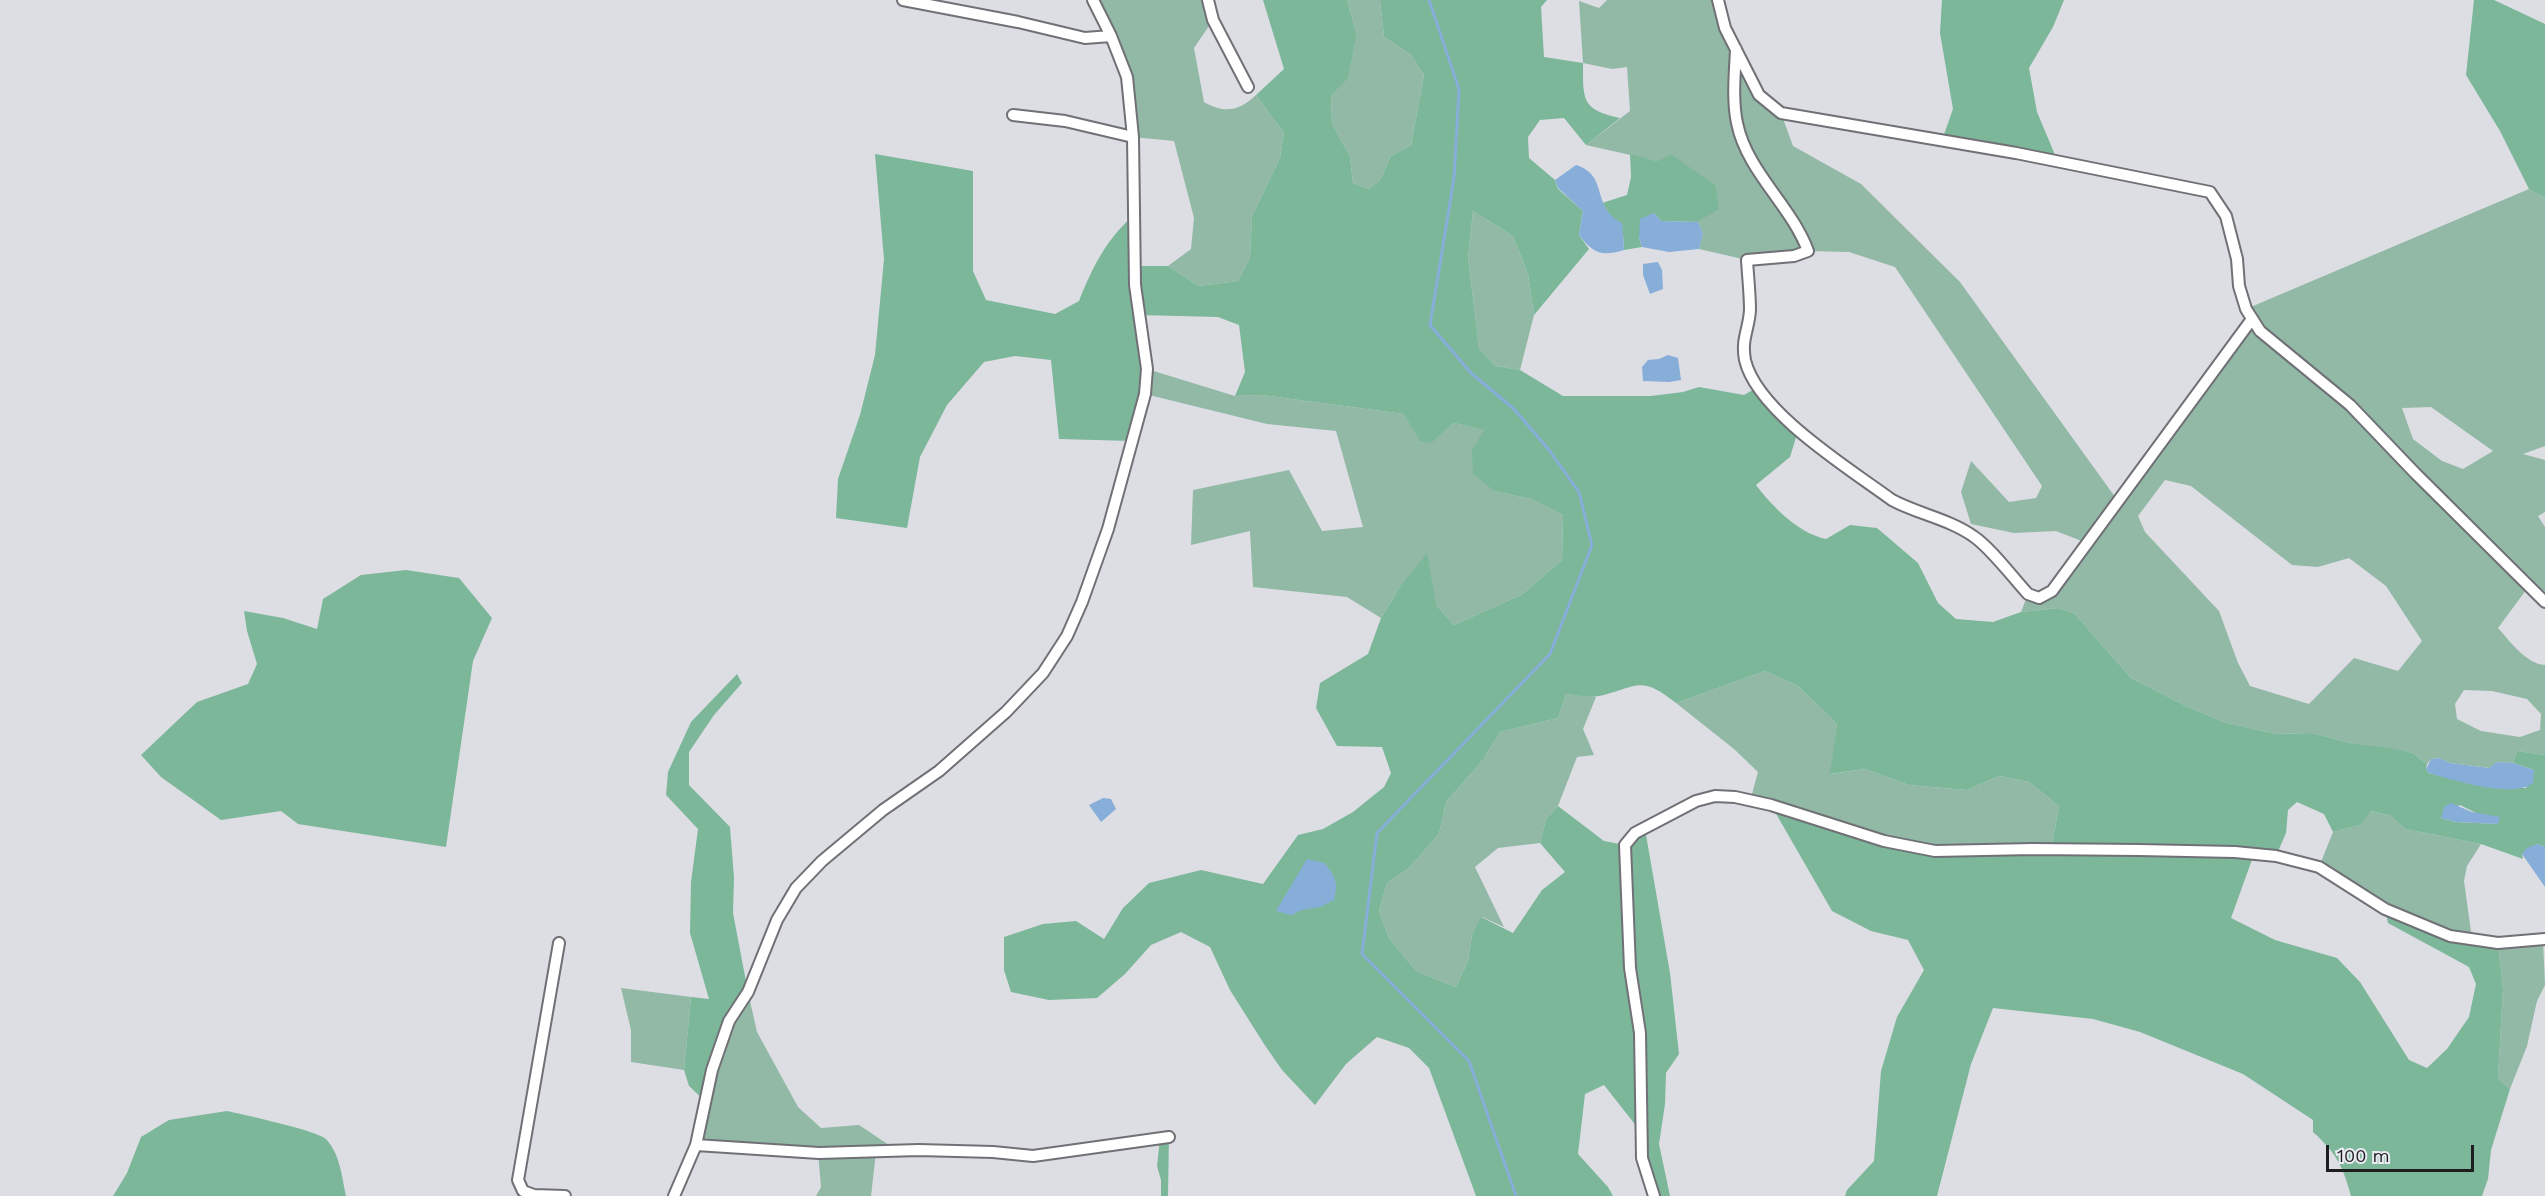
<!DOCTYPE html>
<html>
<head>
<meta charset="utf-8">
<style>
	body { margin:0 }
	#map { position:relative; width:2545px; height:1196px; overflow:hidden; background:#dddde4; font-family:"Work Sans",sans-serif }
	canvas { display:block }
	.scale { position:absolute; left:2326px; top:1145px; width:148px; height:27px; box-sizing:border-box; border:3px solid #1e1e21; border-top:0; padding-left:8px; font-size:18px; line-height:21px; white-space:nowrap; color:#1e1e21; -webkit-text-stroke:4px #eaebf2; paint-order:stroke }
</style>
</head>
<body>
<div id="map">
<canvas width="2545" height="1196"></canvas>
<div class="scale">100 m</div>
</div>
<script>
const ctx = document.querySelector('canvas').getContext('2d');
ctx.lineJoin = 'round';
function fill(path, color) { ctx.fillStyle = color; ctx.fill(path, 'evenodd'); }
function strokePath(path, color, width, dash) { ctx.strokeStyle = color; ctx.lineWidth = width; ctx.lineCap = dash ? 'butt' : 'round'; ctx.setLineDash(dash || []); ctx.stroke(path); }
fill(new Path2D(`
	M1093,0h115l5,20 -19,28 10,54c21,12 35,9 52,-7l28,38 -4,25 -28,58 -2,41 -12,24 -39,5 -31,-20 23,-17 3,-31 -20,-77 -41,-4 -6,-60z
	M1347,0h33l4,37 27,18 13,20 -13,70 -20,11 -11,24 -11,9 -16,-6 -3,-27 -18,-32 -1,-28 17,-19 9,-42z
	M1607,0h111l41,94 22,19 12,33 68,38 99,98 158,219 134,-182 -6,-10 283,-120 16,9v248l-22,8 22,6v52l-7,4 7,11v75l-16,-16 -31,42c12,13 28,36 47,37v90l-28,-4 -4,12 -16,-1 -7,6 -40,-5 -11,-5 -8,1 -4,5 -14,-11 -63,-10 -38,-10 -37,1 -51,-12 -38,-16 -55,-28 -56,-64 -16,-6 -38,4 7,-18 11,4 48,-55 -31,-12 -42,2 -43,-9 -10,-32 10,-31 38,41 27,-4 6,-12 -147,-219 -46,-15 -41,-1 -61,9 -48,-11 4,-15 -5,-12 21,-14 -62,-47 -71,-16 44,-34 -3,-44 -15,2 -29,-6 -4,-62 20,7zM2431,407l62,44 -30,18 -21,-8 -29,-22 -11,-31zM2165,480l26,6 101,79 26,2 31,-9 37,28 36,55 -24,30 -44,-13 -45,46 -59,-18 -12,-23 -19,-52 -74,-79 -7,-16zM2464,690l28,1 35,8 14,15 -1,16 -20,7 -39,-6 -24,-12 -2,-15z
	M1473,211l40,25 15,38 6,41 -14,55 -25,-4 -16,-18 -11,-90z
	M1147,369l88,27 27,-1 142,19 27,28 23,-19 31,7 9,61 37,8 32,16 -1,45 -41,35 -67,30 -18,-20 -36,-18 -19,31 -34,-21 -94,-10 -3,-56 -59,14 2,-55 96,-20 33,61 41,-4 -27,-96 -69,-7 -122,-30z
	M1765,671l33,15 39,38 -6,50 34,-5 44,16 58,5 32,-14 30,6 30,24 -8,43 -116,2 -185,-50 8,-29 -24,-23 -58,-46z
	M1566,694l30,3 -13,32 11,26 -17,2 -19,49 -12,13 -6,24 -42,5 -23,19 29,60 -22,-10 -10,18 -4,26 -12,26 -40,-16 -27,-33 -10,-27 8,-28 21,-14 31,-35 7,-32 37,-42 17,-28 58,-14z
	M2370,811l21,5 14,13 76,15 -14,22 -3,15 8,58 -87,-30 -66,-42 14,-35 27,-7z
	M2543,940l2,45 -8,16 -10,45 -17,43 -12,-11 5,-89 -5,-46z
	M621,988l70,9 -7,73 -53,-8v-32z
	M748,992l9,40 41,75 23,21 38,-3 39,26 -22,1 -5,44h-55l5,-9 -3,-34 -122,-8 16,-75z`), '#92b9a5');
fill(new Path2D(`
	M1263,0h84l10,35 -9,43 -17,18 1,28 18,32 3,27 16,6 11,-9 11,-24 20,-11 13,-70 -13,-20 -27,-18 -4,-37h167l-6,7 3,50 39,6c0,36 -2,47 37,55l-34,27 -22,-27 -24,2 -12,17 1,21 26,22 3,9 25,22 -4,24 10,14 -55,66 -6,-41 -15,-38 -40,-25 -5,47 11,90 16,18 25,4 43,26h88l32,-4 16,-5 45,8 14,-8 40,44 -8,26 -34,28c17,22 42,48 70,54l24,-14 27,3 41,35 20,40 18,16 37,3 28,-10 38,-4 16,6 56,64 55,28 38,16 51,12 37,-1 38,10 44,6 19,4 14,11 -1,5 3,4 56,14 41,1 8,-18 -21,-7 4,-12 28,4v92l-8,-3 -15,10 1,5 -42,-15 -76,-15 -14,-13 -20,-5 -11,14 -27,7 -9,-18 -27,-12 -9,8 -2,23 -10,23 -22,-2 -23,64 44,22 62,18 23,24 49,78 18,8 20,-19 22,-32 7,-33 -7,-17 -81,-44 -3,-14 65,27 48,7 5,46 -5,89 12,11 -19,61 -3,29 -6,17h-131c-8,-30 -15,-43 -38,-64v-12l-70,-46 -103,-42 -47,-13 -100,-11 -22,56 -34,132h-92l2,-6 27,-29 7,-90 16,-54 27,-47 -16,-30 -37,-9 -39,-20 -61,-106 164,46 116,-2 8,-43 -30,-24 -30,-6 -32,14 -58,-5 -44,-16 -35,5 7,-50 -39,-38 -33,-15 -89,32c-36,-29 -38,-16 -77,-7 -10,2 -23,-1 -33,-2l-8,24 -58,14 -17,28 -37,42 -7,32 -31,35 -21,14 -8,28 10,27 27,33 40,16 12,-26 4,-26 9,-18 32,16 29,-43 23,-18 -25,-29 6,-24 12,-13 46,35 21,4 20,-16 25,144 9,81 -13,19 -1,31 -6,40 11,52h-16l-13,-64 -37,-47 -19,9 -7,60 30,33 5,9h-137l-47,-128 -20,-20 -32,-11 -31,27 -31,41 -33,-35 -18,-26 -34,-54 -20,-43 -29,-15 -30,13 -26,29 -28,24 -48,2 -38,-8 -7,-22v-33l39,-13 33,-3 28,18 19,-31 26,-25 52,-13 62,14 35,-49 25,-6 30,-17 31,-25 7,-14 -9,-26 -45,-1 -21,-38 4,-25 48,-29 13,-36 19,-31 27,-34 9,52 18,20 67,-30 41,-35 1,-45 -32,-16 -37,-8 -21,-17 -1,-24 12,-20 -30,-7 -23,20 -11,-2 -16,-27 -142,-19 -27,1 10,-24 -6,-47 -21,-8 -79,-2 8,54 -15,72 -73,-2 -8,-79 -36,-4 -31,6 -37,43 -27,52 -13,71 -71,-10 2,-39 22,-64 15,-60 9,-96 -9,-105 98,17v100l13,29 69,14 24,-13c13,-33 28,-63 55,-86l1,51h33l31,20 39,-5 12,-24 2,-41 28,-58 4,-25 -28,-38 28,-26zM2460,805l38,19 -42,-2 -15,-4z
	M1942,0h122l-11,27 -24,41 8,44 21,50 -116,-22 11,-31 -13,-76z
	M2474,0h20l51,24v174l-16,-9 -29,-58 -34,-56z
	M1630,154l27,7 15,-6 43,30 4,24 -21,13 -37,-1 -7,-8 -15,25 3,9 -18,3 -1,-15 -21,-32 25,-8 4,-18z
	M406,570l53,8 33,40 -19,43 -27,186 -148,-23 -17,-13 -60,9 -60,-43 -20,-22 56,-53 51,-18 9,-20 -10,-33 -3,-20 39,7 34,11 6,-30 38,-24z
	M737,674l5,9 -28,32 -25,37v33l41,42 4,51 -1,35 15,79 -19,29 -24,80 -16,-15 -5,-16 7,-73 18,2 -19,-66 1,-51 7,-53 -32,-34 2,-23 23,-50z
	M227,1111c17,4 89,19 99,28 14,15 16,38 20,57h-233l14,-23 14,-36 28,-17z
	M1169,1137l-1,59h-7v-16l-4,-14 3,-27z`), '#7cb79a');
fill(new Path2D(`
	M1576,165c34,11 14,42 46,58l2,27c-23,7 -31,3 -45,-15l4,-24 -25,-23 -3,-8z
	M1654,213l7,8 37,1 5,12 -4,15 -30,3 -27,-5 -3,-9 1,-19z
	M1658,262l4,8 1,19 -13,5 -7,-19v-11z
	M1668,355l10,3 3,22 -12,2 -26,-1 -1,-14 6,-7 11,-1z
	M2439,758l11,5 39,5 8,-6 16,1 21,7 -1,13c-20,16 -80,-3 -104,-10l-3,-4 5,-10z
	M1103,798l8,1 5,10 -15,13 -12,-17z
	M2451,803l21,9 28,5 -2,7 -42,-2 -15,-4 3,-11z
	M2537,844l8,3v40l-23,-33 5,-6z
	M1307,859l18,4c10,15 14,18 9,37l-14,7 -18,3 -11,5 -15,-4z`), '#87aed8');
strokePath(new Path2D(`
	M1429,0l30,89 -5,89 -24,147 41,48 43,36 35,41 30,42 13,53 -42,109 -173,179 -15,121 107,107 47,135`), '#87aed8', 3);
const minor = new Path2D(`
	M903,0l115,22 67,16 26,-2
	M1208,0l5,20 35,67
	M1718,0l7,28 34,67 22,18 235,40 194,39 16,24 11,43 2,27 7,23 14,22 90,74 65,68 130,129
	M1736,49c-1,24 -4,50 1,74 10,49 54,82 71,128l-14,5 -47,4c1,17 3,34 3,50 -1,19 -9,29 -5,50 12,52 105,109 147,140 26,14 57,19 81,36 18,12 40,42 55,58l11,4 13,-7 200,-272
	M1013,115l52,6 68,16
	M559,943l-41,237 5,11 11,4 31,1
	M696,1145l123,8 100,-3 74,2 40,4 136,-19
	M674,1196l22,-51 16,-75 17,-49 19,-29 29,-72 19,-32 26,-27 61,-51 56,-39 67,-59 37,-39 24,-37 15,-34 26,-73 37,-135 2,-25 -12,-84 -2,-148 -6,-60 -16,-41 -18,-36
	M1654,1196l-12,-38 -2,-125 -10,-65 -5,-123 10,-12 61,-32 19,-5 20,1 36,8 113,36 51,10 98,-2 106,1 96,2 41,4 43,11 66,42 65,27 48,7 47,-4`);
strokePath(minor, '#707077', 14);
strokePath(minor, '#fff', 10);
</script>
</body>
</html>
